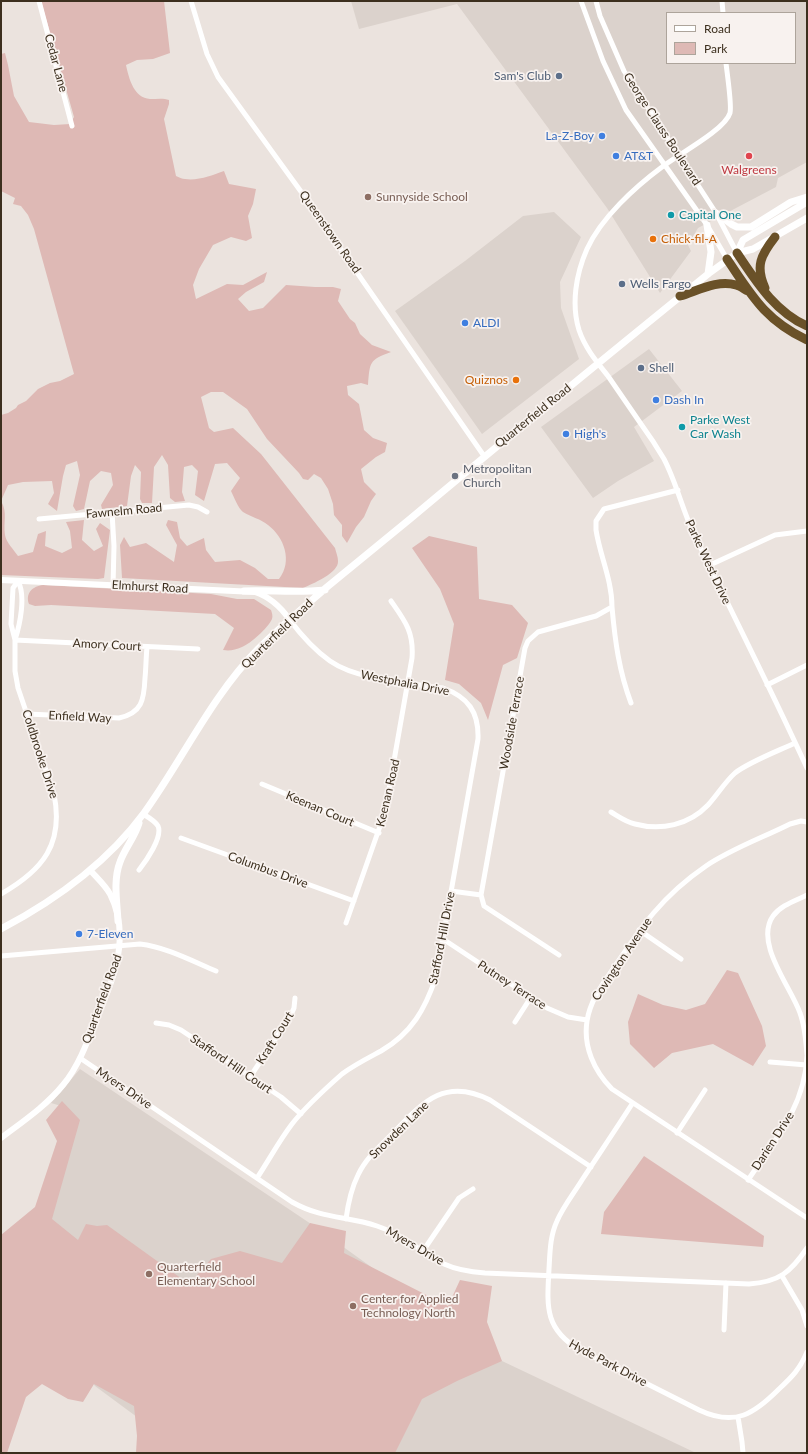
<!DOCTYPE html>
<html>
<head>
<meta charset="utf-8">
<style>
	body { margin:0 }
	#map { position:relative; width:808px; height:1454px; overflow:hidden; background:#ebe3de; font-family:Lato,sans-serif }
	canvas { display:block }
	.frame { position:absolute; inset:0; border:2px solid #3c2f1e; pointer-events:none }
	.legend { position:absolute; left:666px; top:12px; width:130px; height:52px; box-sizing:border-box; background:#f8f2ef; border:1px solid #ada49b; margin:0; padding:5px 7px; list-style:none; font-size:12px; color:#3c2f1e }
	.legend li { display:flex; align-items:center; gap:8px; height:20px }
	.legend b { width:20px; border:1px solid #ada49b }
</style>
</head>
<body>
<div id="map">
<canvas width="808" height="1454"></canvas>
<div class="frame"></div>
<ul class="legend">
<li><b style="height:5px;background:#fff"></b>Road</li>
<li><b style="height:11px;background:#deb9b5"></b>Park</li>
</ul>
</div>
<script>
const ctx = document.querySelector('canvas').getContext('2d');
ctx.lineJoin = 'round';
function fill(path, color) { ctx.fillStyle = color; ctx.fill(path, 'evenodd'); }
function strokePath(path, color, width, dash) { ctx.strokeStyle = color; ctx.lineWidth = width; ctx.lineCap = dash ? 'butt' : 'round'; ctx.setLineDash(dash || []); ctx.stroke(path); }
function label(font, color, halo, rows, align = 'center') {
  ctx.font = font + ' Lato,sans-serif'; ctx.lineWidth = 3.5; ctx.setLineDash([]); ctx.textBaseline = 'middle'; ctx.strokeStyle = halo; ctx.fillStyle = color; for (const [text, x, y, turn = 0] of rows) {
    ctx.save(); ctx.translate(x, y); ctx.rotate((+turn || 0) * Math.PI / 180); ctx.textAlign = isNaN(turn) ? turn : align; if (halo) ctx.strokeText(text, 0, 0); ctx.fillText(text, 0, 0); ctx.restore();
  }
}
fill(new Path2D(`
	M351,1h456v161l-29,16 -2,9 -78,41 -10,17 3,6 -31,42 -53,-85 -150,-204 -98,25zM667,13h128v50h-128z
	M554,212l27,25 -21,45 1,26 18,51 -97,75 -87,-123 70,-50 58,-45z
	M649,349l33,42 -48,36 20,34 -36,20 -25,17 -52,-71z
	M80,1069l237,159 185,133 194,92h-484l-71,-33 -46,-34 -41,-52 -53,-88 31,-23 36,-115 -17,-5z`), '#dbd2cc');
fill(new Path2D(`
	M41,1h123l6,52 -17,6 -16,1 -11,5c3,14 8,33 24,34 7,0 14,-1 19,1v4l-5,15 12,57c3,1 6,3 9,3 13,2 28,-4 39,-8l5,13 27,5 -3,15 -5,12 4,22 -6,3 -15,-4 -18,8 -14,24 -6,16 3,14 31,-15 16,1 24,-13 -3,10 -18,10 -8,7 11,12 14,-3 23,-23 29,2h18l8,2 -3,12 12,18 5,4 5,11 12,11 19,7c-22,8 -21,10 -23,33l-7,-2 -14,3 1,9 11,9 5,26 9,8 14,5 -2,9 -9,5 -15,12 3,13 12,12 -5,7 -7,16 -8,10 -9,16 -5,-7v-11l-8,-10 -1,-11 -5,-15 -7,-11 -7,-4 -6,6 -5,-1 -4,-6 -32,-34 -20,-30 -24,-17h-12l-10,5 8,31 5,4 19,-4 28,26 74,94c1,4 3,9 3,13 1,12 -26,23 -35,27l-181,-10 -2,-33 4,-8 6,10 16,-4 28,19 3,-17 -11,-20 2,-5 9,2 3,16 7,8 17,-8 2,12 9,12 25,-2 15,8 13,11h11c14,-18 5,-42 -11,-54 -7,-6 -17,-8 -25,-13 -5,-4 -9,-15 -12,-21l9,-13 -13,-15 -12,1 -11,37 -9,-6 3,-24 -6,-6 -8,2 -2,25 3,9 -10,1 -5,-4 -2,-33 -6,-10 -8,12 -2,36h-10l-2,-4 1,-27 -6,-7 -4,11 -4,30 -25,3 -1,-4 12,-20 -2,-12 -10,-2 -11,10 -6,28 -8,2 -3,-5 7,-31 -3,-14 -11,4 -3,11 -6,35 -9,-7 6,-11 -2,-12 -29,1 -15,3 -7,16c7,12 2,21 4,34 1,7 9,15 13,21l15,-4 5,-18 8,-3 -1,15 17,7 10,-5 -2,-17 -4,-9 18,-2 -2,20 12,11 9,-5 -7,-17 4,-6 10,7 -6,48 -6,1 -97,-4v-160l7,-2 8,-5 2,-3 8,-4 12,-12 12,-6 10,-2 14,-7 -40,-145 -6,-14 -7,-9 -8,-2 2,-6 -14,-7v-137l4,-1 3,12 6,31 15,26 25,3 16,-1 4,-7z
	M429,536l48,11 2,52 33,6 16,18 -11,35 -14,7 -15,55 -7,-17 -22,-19 -14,-4 9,-56 -14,-35 -28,-41z
	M43,585l168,9 26,5h17l17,11c1,3 2,6 1,9 -4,9 -22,25 -30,28 -7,3 -12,4 -19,3l11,-22 -19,-14 -164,-9 -16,1 -6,-2c-4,-11 4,-18 14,-19z
	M727,970l11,3 24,53 4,20 -13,20 -40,-22 -41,9 -18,15 -24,-24 -2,-22 10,-28 25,11 23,5 19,-6z
	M62,1101l18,19 -28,99 26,21 8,-16 11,2 10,-1 82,59 22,-25 29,-8 42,12 28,-40 36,8 -2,22 104,53 12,-26 32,6 -5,36 15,39 -45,20 -35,18 -27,54h-259l1,-17 -3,-30 -40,-22 -11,18 -15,-3 -26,-15 -16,13 -19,56h-6v-218l34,-28 22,-66 -11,-21z
	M644,1156l120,80 -1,11 -162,-13 3,-22z`), '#deb9b5');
strokePath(new Path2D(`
	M39,1l33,125
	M191,1l16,53 11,23 84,116 182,263
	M581,1l22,60 23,49 81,115 20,34
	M596,1l4,15 24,55 92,142 21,40
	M722,1l1,12
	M726,63c1,10 6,42 4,50 -5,17 -53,42 -68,54 -27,20 -61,51 -75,82 -11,25 -16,55 -8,81 6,18 18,32 29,46 11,16 22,32 33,48 8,11 16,23 23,35 12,23 18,49 29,73 38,79 78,157 114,236
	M112,512l2,34 -1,40
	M39,519l150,-14 9,2 9,5
	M710,565l65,-30 32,-4
	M612,607c3,34 7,64 19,96
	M15,640l183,9
	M767,685l40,-20
	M27,714l92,4c23,-5 25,-18 26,-40 1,-10 1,-21 2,-31
	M262,784l117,49
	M611,812c7,4 15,10 24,12 26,7 54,1 73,-19 9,-10 17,-23 27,-32 14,-11 43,-22 60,-30
	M807,822l-6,-1 -11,3c-28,14 -59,25 -84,42 -44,30 -65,61 -93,103 -11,16 -23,32 -26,52 -4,25 7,50 25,68l195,129
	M181,838l173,63
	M139,870c7,-9 24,-33 19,-44 -3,-5 -10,-9 -15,-12
	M451,891l30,4 3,11 75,49
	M1,894c42,-24 63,-50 53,-100l-36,-106 -3,-17v-31l-4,-16 2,-36 5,-7c8,15 2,43 -3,59
	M481,895l44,-247 3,-7 10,-9 58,-16 16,-9c0,-27 -12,-51 -16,-77v-9l8,-12 74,-19
	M807,895c-12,6 -26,10 -34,21 -19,27 18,71 27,97 5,13 6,28 7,42
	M346,923l39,-111 27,-154c2,-26 -7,-37 -21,-57
	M639,930l42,29
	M443,939l104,69 21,9 19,3
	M1,956l139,-12c26,3 52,17 76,27
	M515,1022l16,-25
	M156,1023l13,2 12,5 100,67 20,17
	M80,1058l212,144c30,17 55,14 85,24 25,8 44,26 67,38 13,6 27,8 41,9l264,11c30,-2 42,-12 58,-36
	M770,1062l37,3
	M250,1077l40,-60 4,-9 1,-10
	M632,1104c-16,25 -33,50 -50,76 -8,13 -19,27 -25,41 -7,15 -7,31 -8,48 -2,37 -5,60 31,81l119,60c36,17 55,4 80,-21 13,-12 21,-20 28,-37
	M677,1133l28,-43
	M257,1178c12,-18 22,-37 35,-54 14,-18 33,-35 50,-50 12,-9 26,-16 39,-23 31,-18 44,-42 55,-74l42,-238c1,-27 -10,-42 -35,-51 -34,-5 -86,-8 -113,-27 -17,-12 -29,-26 -41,-42
	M748,1180c27,-40 57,-74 59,-124
	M346,1219c2,-15 5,-30 12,-44 8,-17 22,-29 35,-42 30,-31 52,-56 97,-33l101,67
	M423,1251l36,-53 14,-9
	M782,1276l20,34 5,16
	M724,1330l2,-47
	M738,1417l4,25 1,11`), '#fff', 5);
strokePath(new Path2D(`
	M1,580l254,12c15,5 25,14 34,27
	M1,1138c21,-16 45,-32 62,-53 15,-18 24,-42 32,-63 18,-42 37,-84 15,-128 -5,-9 -13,-16 -20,-24`), '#fff', 6);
strokePath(new Path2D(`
	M716,213l15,11 6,3h14l40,-25 16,-5
	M707,225l4,27 -3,22
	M737,253l6,-13 64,-38
	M244,591c27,-1 54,2 81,-1
	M118,921c-1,-19 -5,-41 2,-59 5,-14 15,-25 19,-39
	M1,929c55,-29 106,-66 143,-116 39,-54 67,-116 114,-164 22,-22 46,-42 69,-62 28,-23 55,-45 83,-68 99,-83 198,-164 298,-245l29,-21 16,-4 54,-31`), '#fff', 7);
strokePath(new Path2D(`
	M737,253c19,28 37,58 70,73
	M727,259c25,37 38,61 80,81
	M765,288c-10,-22 -4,-33 10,-51
	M680,296c17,-5 38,-17 56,-11 4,1 8,4 12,6`), '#6a5128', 9);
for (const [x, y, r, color] of [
	[559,76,4,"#5c6f8a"],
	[602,136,4,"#3f7fe0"],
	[616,156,4,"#3f7fe0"],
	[749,156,4,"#e0444e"],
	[368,197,4,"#8d6e63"],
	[671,215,4,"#0f9aa8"],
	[653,239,4,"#e8710a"],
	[622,284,4,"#5c6f8a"],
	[465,323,4,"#3f7fe0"],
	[641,368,4,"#5c6f8a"],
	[516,380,4,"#e8710a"],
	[656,400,4,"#3f7fe0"],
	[682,427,4,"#0f9aa8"],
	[566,434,4,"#3f7fe0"],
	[455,476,4,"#6b7280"],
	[79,934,4,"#3f7fe0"],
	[149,1274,4,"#8d6e63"],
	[353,1306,4,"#8d6e63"]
]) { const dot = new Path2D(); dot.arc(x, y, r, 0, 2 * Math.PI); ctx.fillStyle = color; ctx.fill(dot); strokePath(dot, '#f8f2ef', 1.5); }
label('12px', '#3c2f1e', '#f8f2ef', [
	["Cedar Lane",56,63,75],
	["George Clauss Boulevard",662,129,57],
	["Queenstown Road",330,232,55],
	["Quarterfield Road",533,416,-39],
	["Fawnelm Road",124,511,-5],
	["Parke West Drive",708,562,65],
	["Elmhurst Road",150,587,3],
	["Quarterfield Road",277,634,-44],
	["Amory Court",107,645,3],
	["Westphalia Drive",405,683,11],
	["Enfield Way",80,717,3],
	["Woodside Terrace",512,723,-80],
	["Coldbrooke Drive",40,754,72],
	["Keenan Road",388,793,-77],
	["Keenan Court",320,809,23],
	["Columbus Drive",268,870,20],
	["Stafford Hill Drive",442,938,-79],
	["Covington Avenue",622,959,-56],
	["Putney Terrace",512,985,33],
	["Quarterfield Road",102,999,-70],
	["Kraft Court",275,1038,-58],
	["Stafford Hill Court",231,1064,34],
	["Myers Drive",124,1088,34],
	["Snowden Lane",399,1130,-44],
	["Darien Drive",773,1141,-57],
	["Myers Drive",415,1246,30],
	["Hyde Park Drive",608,1363,28]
]);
label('12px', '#4e5e75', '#f8f2ef', [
	["Sam's Club",551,76,"right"],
	["Wells Fargo",630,284],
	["Shell",649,368]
], 'left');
label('12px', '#366cbe', '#f8f2ef', [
	["La-Z-Boy",594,136,"right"],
	["AT&T",624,156],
	["ALDI",473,323],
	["Dash In",664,400],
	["High's",574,434],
	["7-Eleven",87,934]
], 'left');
label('12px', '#be3a42', '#f8f2ef', [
	["Walgreens",749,170]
]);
label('12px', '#785e54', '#f8f2ef', [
	["Sunnyside School",376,197],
	["Quarterfield",157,1267],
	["Elementary School",157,1281],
	["Center for Applied",361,1299],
	["Technology North",361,1313]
], 'left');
label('12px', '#0d838f', '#f8f2ef', [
	["Capital One",679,215],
	["Parke West",690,420],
	["Car Wash",690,434]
], 'left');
label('12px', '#c56008', '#f8f2ef', [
	["Chick-fil-A",661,239],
	["Quiznos",508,380,"right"]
], 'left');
label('12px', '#5b616d', '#f8f2ef', [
	["Metropolitan",463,469],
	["Church",463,483]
], 'left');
</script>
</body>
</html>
